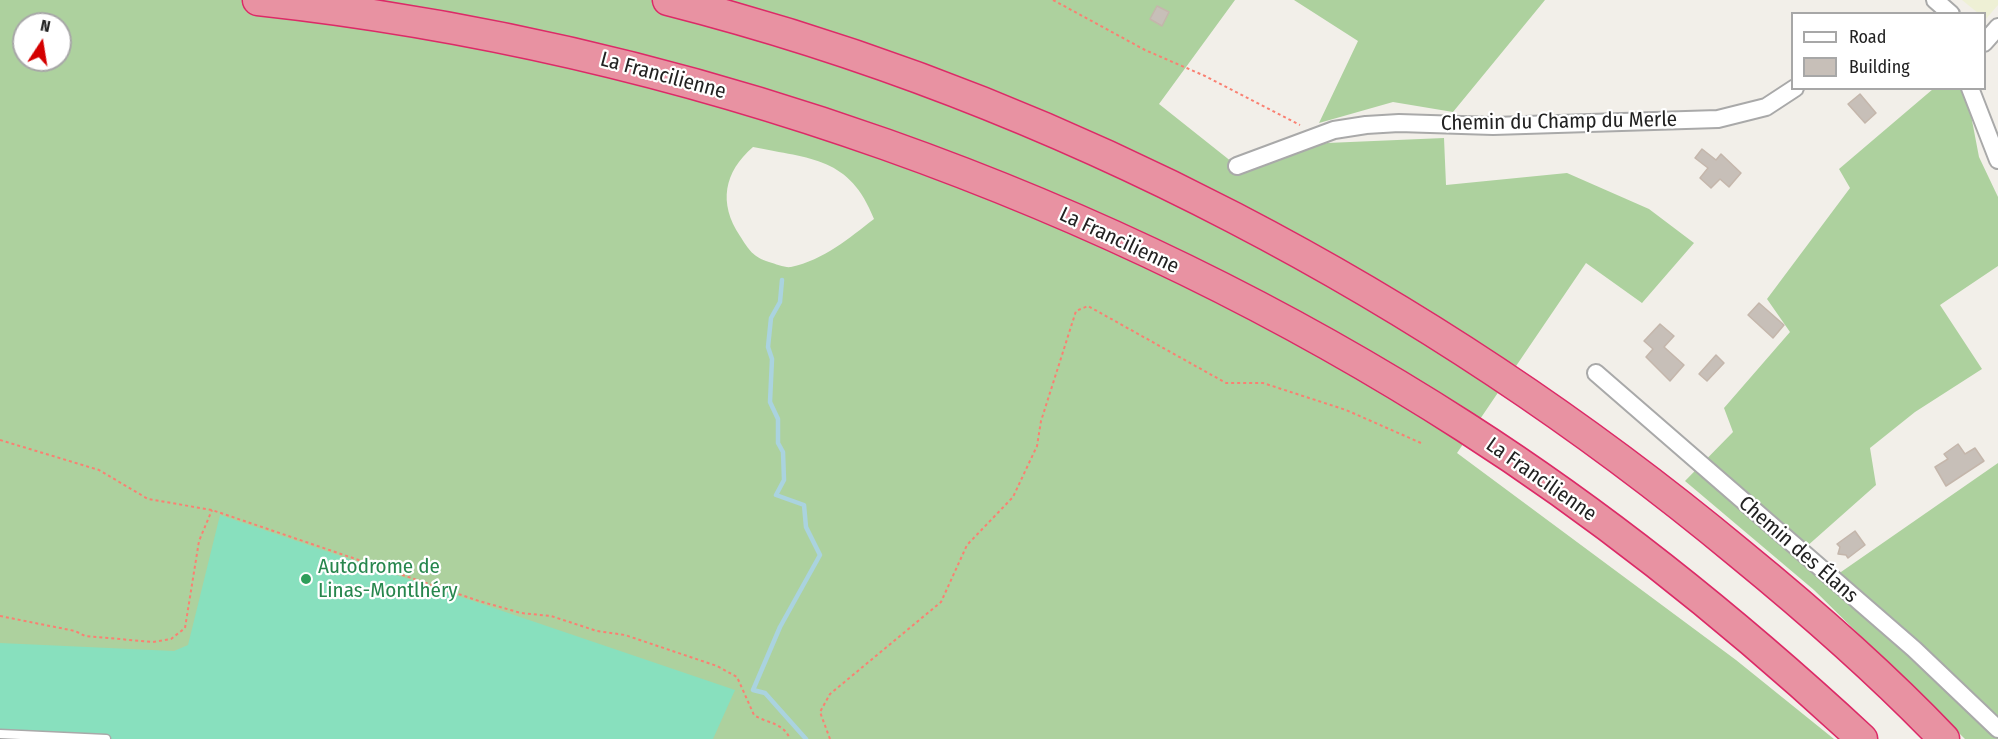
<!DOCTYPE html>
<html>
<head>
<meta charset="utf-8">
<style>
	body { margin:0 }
	#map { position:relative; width:1998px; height:739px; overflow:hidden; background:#f2efe9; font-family:"Fira Sans Condensed",sans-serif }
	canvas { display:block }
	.legend { position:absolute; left:1791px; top:12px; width:195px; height:78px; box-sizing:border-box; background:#fff; border:2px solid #a7a7a7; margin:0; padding:8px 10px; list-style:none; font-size:18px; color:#222 }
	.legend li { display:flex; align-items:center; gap:12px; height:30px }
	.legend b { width:30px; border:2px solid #a7a7a7 }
	.north { position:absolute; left:12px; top:12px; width:60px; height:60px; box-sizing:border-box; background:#fff; border:2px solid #a7a7a7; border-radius:50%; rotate:12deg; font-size:16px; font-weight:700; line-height:24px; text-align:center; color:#222 }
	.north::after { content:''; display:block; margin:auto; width:21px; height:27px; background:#d40000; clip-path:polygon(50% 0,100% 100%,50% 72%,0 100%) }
</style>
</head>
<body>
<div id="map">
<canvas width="1998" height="739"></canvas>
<ul class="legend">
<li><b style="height:8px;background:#fff"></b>Road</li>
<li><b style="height:16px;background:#c7bfb8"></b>Building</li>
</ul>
<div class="north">N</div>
</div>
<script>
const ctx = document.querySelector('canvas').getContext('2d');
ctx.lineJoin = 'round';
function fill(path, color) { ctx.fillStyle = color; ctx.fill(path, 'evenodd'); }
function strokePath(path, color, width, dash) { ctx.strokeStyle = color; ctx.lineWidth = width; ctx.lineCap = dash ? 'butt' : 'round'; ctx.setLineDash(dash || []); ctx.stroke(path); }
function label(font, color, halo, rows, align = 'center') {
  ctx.font = font + ' "Fira Sans Condensed",sans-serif'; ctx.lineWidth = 4.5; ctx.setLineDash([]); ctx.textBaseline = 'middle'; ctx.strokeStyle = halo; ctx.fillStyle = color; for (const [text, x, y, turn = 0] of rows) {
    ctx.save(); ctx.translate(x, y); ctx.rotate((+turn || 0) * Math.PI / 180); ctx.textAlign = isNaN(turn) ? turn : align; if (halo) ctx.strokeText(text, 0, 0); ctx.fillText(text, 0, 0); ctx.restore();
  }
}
fill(new Path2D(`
	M1962,0h36v5l-13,15 -1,-6 -6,-1z`), '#eef0d5');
fill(new Path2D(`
	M0,0h1235l-76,104 78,62 90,-23 117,-5 2,47 121,-12 82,36 45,34 -52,60 -56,-40 -129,190 279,207 98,79h-1601l-233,-10zM24,24h36v36h-36zM753,147c58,12 97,10 121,72 -25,19 -50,41 -83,48 -6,1 -15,-3 -22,-5 -16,-5 -20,-12 -29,-26 -22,-33 -16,-64 13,-89z
	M1294,0h251l-92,112 -60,-10 -74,21 39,-82z
	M1933,89h33l13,68 19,40v69l-58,39 42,64 -67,43 -45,36 6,37 -79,70 31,26 170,-118v276h-33l-151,-149 -129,-109 48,-49 -9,-24 66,-76 -23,-33 83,-111 -11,-19z`), '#add19e');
fill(new Path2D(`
	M220,515l515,175 -22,49h-713v-96l174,8 14,-6z`), '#88e0be');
strokePath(new Path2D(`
	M782,280l-2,22 -9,16 -3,29 4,12 -2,43 8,17v24l5,9 1,28 -8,15 28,10 2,22 14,28 -40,72 -27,63 12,3 41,46`), '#aad3df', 4.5);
const building = new Path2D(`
	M1157,6l12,6 -7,14 -12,-7z
	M1860,94l16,19 -11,10 -17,-19z
	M1702,149l14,11 5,-6 20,19 -12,14 -9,-8 -9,9 -11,-10 8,-10 -13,-10z
	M1759,303l25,22 -11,13 -25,-23z
	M1660,324l14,12 -10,11 20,18 -14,16 -24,-24 7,-8 -9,-8z
	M1716,355l8,8 -17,18 -8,-7z
	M1958,444l7,10 10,-6 9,13 -38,25 -11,-19 13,-8 -4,-5z
	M1855,531l10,14 -17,13 -2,-3 -8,-1 2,-7 -3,-3z`);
fill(building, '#c7bfb8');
strokePath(building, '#c4b6ab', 1.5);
const lane = new Path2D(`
	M0,734l106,5`);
const street = new Path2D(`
	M1935,0l16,14
	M1984,43l14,-16
	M1970,88l28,72
	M1237,166l97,-36 32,-5 33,-2 94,3 225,-7 48,-12 29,-19
	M1596,373l318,276 84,80`);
const highway = new Path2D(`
	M258,0c423,46 849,197 1207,427 142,91 274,198 397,312
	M668,0c389,99 763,297 1071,553 71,58 141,119 205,186`);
strokePath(lane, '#a9a9a9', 11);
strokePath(street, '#a9a9a9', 20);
strokePath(highway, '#dc2a67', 33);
strokePath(new Path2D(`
	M1053,0l92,50 60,26 95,49
	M0,440l99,30 49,29 64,11 267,91 42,12 30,3 46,15 28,4 92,31 20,11 17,38c14,9 29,7 36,24
	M0,616l75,15 10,5 68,6 18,-3 14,-11 14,-87 13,-31
	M830,739l-10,-27 10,-18 111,-92 26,-57 46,-48 24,-51 4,-25 35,-110 12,-5 138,77h37l83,27 75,33`), '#fa8072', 2, [3, 3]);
strokePath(lane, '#fff', 8);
strokePath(street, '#fff', 16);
strokePath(highway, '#e892a2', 30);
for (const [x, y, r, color] of [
	[306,579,6,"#2e9e5b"]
]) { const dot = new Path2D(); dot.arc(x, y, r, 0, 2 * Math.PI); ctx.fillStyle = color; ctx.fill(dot); strokePath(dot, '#fff', 2); }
label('21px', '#222', '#fff', [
	["La Francilienne",663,76,15],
	["Chemin du Champ du Merle",1559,122,-1],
	["La Francilienne",1119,241,25],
	["La Francilienne",1541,480,35],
	["Chemin des Élans",1798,550,41]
]);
label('21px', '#27864d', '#fff', [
	["Autodrome de",318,567],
	["Linas-Montlhéry",318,591]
], 'left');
</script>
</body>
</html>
